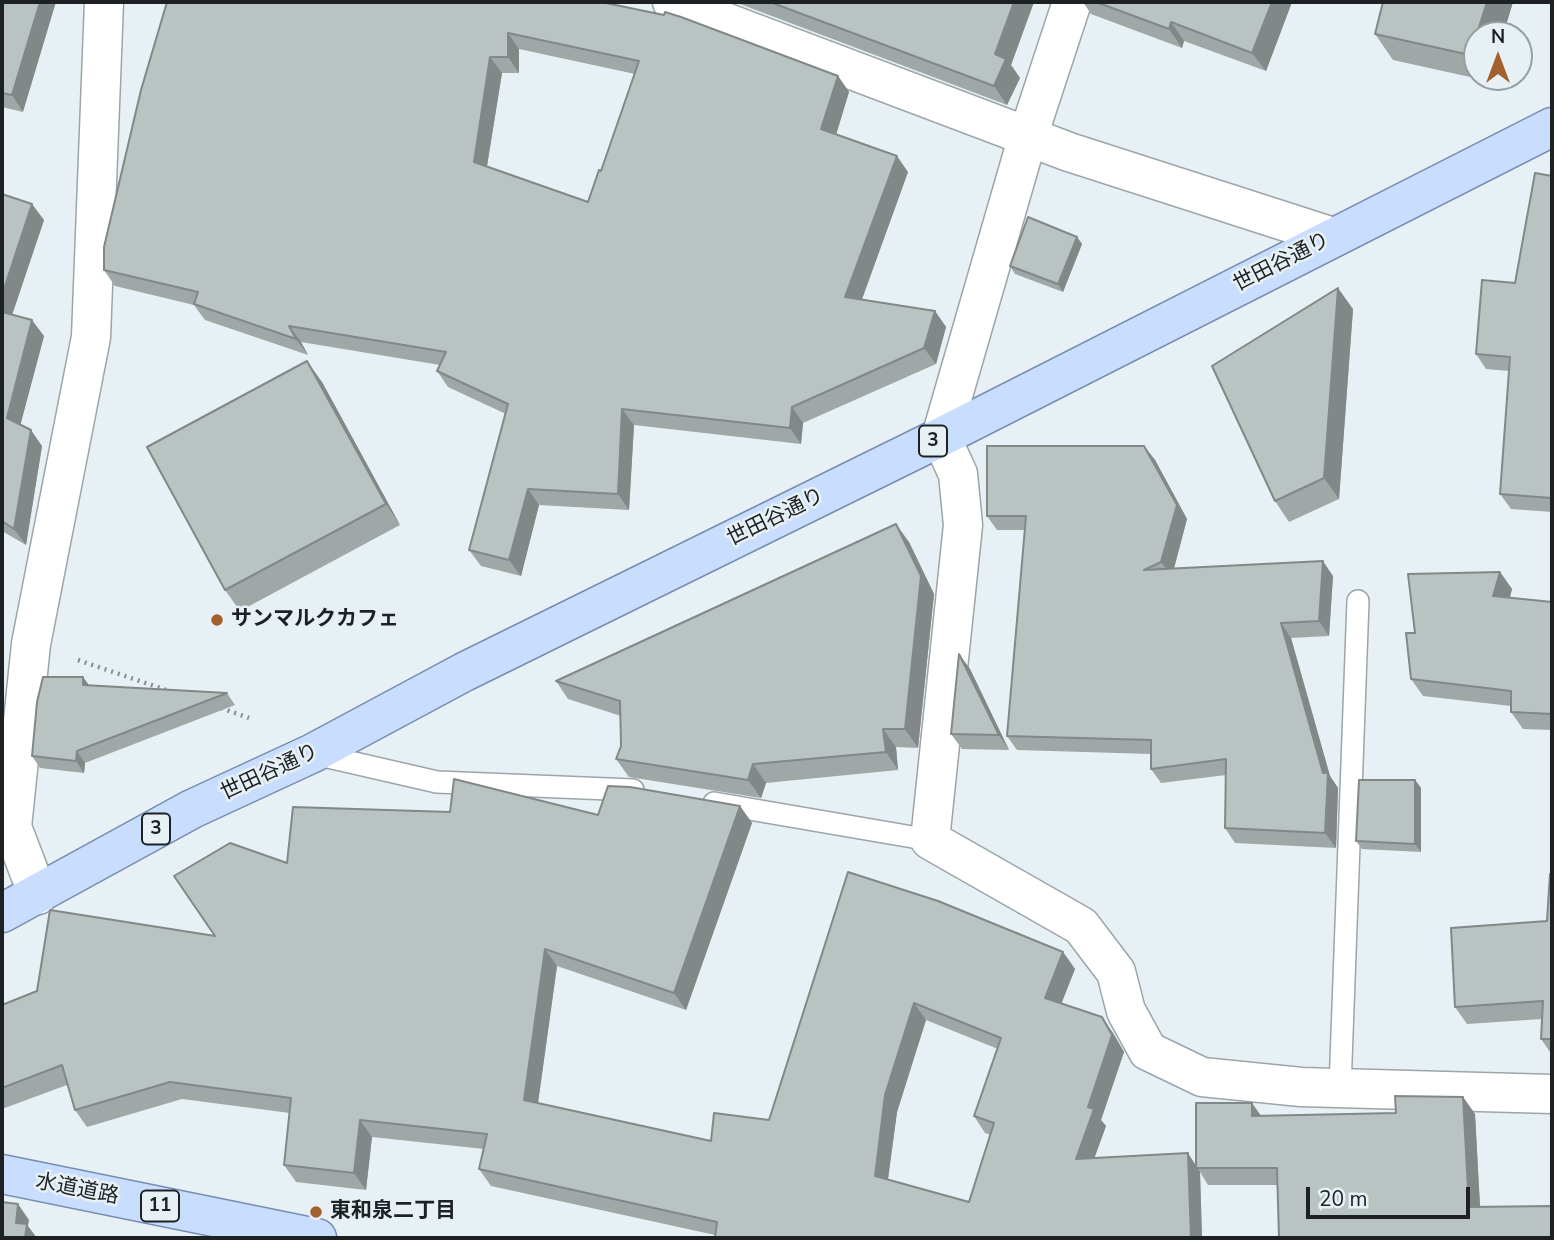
<!DOCTYPE html>
<html>
<head>
<meta charset="utf-8">
<style>
	body { margin:0 }
	#map { position:relative; width:1554px; height:1240px; overflow:hidden; background:#e7f1f5; font-family:"Nunito Sans",sans-serif }
	canvas { display:block }
	.frame { position:absolute; inset:0; border:4px solid #1e2123; pointer-events:none }
	.north { position:absolute; left:1463px; top:21px; width:70px; height:70px; box-sizing:border-box; background:#e7f1f5; border:2px solid #979ea1; border-radius:50%; rotate:0deg; font-size:19px; font-weight:700; line-height:28px; text-align:center; color:#1e2123 }
	.north::after { content:''; display:block; margin:auto; width:24px; height:32px; background:#a3602f; clip-path:polygon(50% 0,100% 100%,50% 72%,0 100%) }
	.scale { position:absolute; left:1306px; top:1187px; width:164px; height:32px; box-sizing:border-box; border:4px solid #1e2123; border-top:0; padding-left:9px; font-size:21px; line-height:24px; white-space:nowrap; color:#1e2123; -webkit-text-stroke:5px #e7f1f5; paint-order:stroke }
</style>
</head>
<body>
<div id="map">
<canvas width="1554" height="1240"></canvas>
<div class="frame"></div>
<div class="north">N</div>
<div class="scale">20 m</div>
</div>
<script>
const ctx = document.querySelector('canvas').getContext('2d');
ctx.lineJoin = 'round';
function strokePath(path, color, width, dash) { ctx.strokeStyle = color; ctx.lineWidth = width; ctx.lineCap = dash ? 'butt' : 'round'; ctx.setLineDash(dash || []); ctx.stroke(path); }
function fill(path, color) { ctx.fillStyle = color; ctx.fill(path, 'evenodd'); }
function label(font, color, halo, rows, align = 'center') {
  ctx.font = font + ' "Nunito Sans","Noto Sans JP",sans-serif'; ctx.lineWidth = 5; ctx.setLineDash([]); ctx.textBaseline = 'middle'; ctx.strokeStyle = halo; ctx.fillStyle = color; for (const [text, x, y, turn = 0] of rows) {
    ctx.save(); ctx.translate(x, y); ctx.rotate((+turn || 0) * Math.PI / 180); ctx.textAlign = isNaN(turn) ? turn : align; if (halo) ctx.strokeText(text, 0, 0); ctx.fillText(text, 0, 0); ctx.restore();
  }
}
const lane = new Path2D(`
	M315,754l122,28 196,8
	M714,803l216,37
	M1340,1088l18,-487`);
const street = new Path2D(`
	M672,2l397,150 264,85
	M1072,2l-44,134 -87,301 17,37 5,51 -33,315 151,86 35,46 10,39 22,40 54,26 99,10 251,7
	M38,895l-26,-68 19,-183 60,-307 13,-335`);
const primary = new Path2D(`
	M2,913l190,-104 121,-56 151,-81 477,-235 611,-310
	M2,1174l315,64`);
strokePath(lane, '#9ca5a9', 24);
strokePath(street, '#9ca5a9', 41);
strokePath(primary, '#768db1', 41);
strokePath(new Path2D(`
	M78,660l91,31
	M221,708l28,10`), '#868c90', 4.5, [2, 5]);
strokePath(lane, '#fff', 21);
strokePath(street, '#fff', 38);
strokePath(primary, '#c9ddfe', 38);
fill(new Path2D(`
	M2,2l21,110 -21,-5z
	M167,2h434l237,74 11,16 -13,42 72,38 -46,127 73,12 11,16 -10,37 -133,59 -2,21 -167,-19 -5,85 -90,-5 -18,71 -40,-10 -12,-16 37,-136 -58,-27 -11,-16 3,-6 -139,-23 7,13 -103,-35 -11,-15 -79,-19 -11,-16zM519,49l116,25 -34,97 -13,31 -101,-36 15,-93h17z
	M738,2h296l-23,63 9,13 -13,27 -267,-101z
	M1083,2h209l-26,69 -82,-30 -2,7 -91,-34z
	M1383,2h130l-10,33h-26v42h12l-1,4 -95,-21 -18,-26z
	M1552,176v336l-41,-3 -11,-15 9,-123 -23,-2 -10,-15 39,-71z
	M2,194l42,26 -32,95 32,21 -24,89 22,21 -16,99 -24,-14z
	M1077,237l5,7 -19,48 -48,-18 -5,-8z
	M1353,309l-14,190 -50,23 -14,-21z
	M322,382l78,143 -160,86 -15,-21z
	M1144,446l11,14 32,59 -13,49 159,8 -4,60 -38,2 39,138 8,12 -2,60 -101,-5 -10,-15 1,-53 -65,8 -10,-14v-15l-134,-4 -10,-14 18,-206h-28l-10,-14z
	M909,542l25,52 -16,154 -22,-1 2,23 -132,13 -5,15 -132,-21 -13,-18 5,-13v-30l-53,-17 -12,-18z
	M1500,572l12,17 -2,9 42,4v128l-29,-1 -12,-17v-6l-88,-10 -12,-17 4,-46z
	M959,654l11,15 39,81 -47,-1 -11,-15z
	M89,685l138,8 8,12 -150,58 -1,10 -44,-5 -8,-12z
	M1415,780l6,8v64l-59,-3 -6,-8z
	M740,806l12,17 -66,187 -129,-44 -19,137 173,38 58,-21 79,-248 215,80 12,17 -14,34 52,30 11,19 -23,68 5,6 -12,32 102,8 65,-50 135,-3 67,-16 12,17 5,93 72,31 -274,-53h-70l-8,-13 2,66h-487v-3l-224,-49 -12,-17 5,-20 -112,-12 -6,53 -70,-8 -12,-17 6,-52 -108,-14 -95,28 -12,-17 -8,-25 -65,24v-104l213,-69 72,-73 163,-51 148,3zM926,1020l72,29 -24,67 11,17 6,2 -22,67 -81,-22 9,-68z
	M1552,874v181l-11,-16 1,-20 -75,5 -12,-17 92,-86z`), '#9fa8a7');
fill(new Path2D(`
	M40,2h16l-33,110 -11,-17z
	M1014,2h20l-23,63 9,13 -13,27 -13,-19 1,-32z
	M1272,2h20l-26,69 -14,-18z
	M1487,2h26l-10,33h-26v31l-7,-11z
	M1171,22l13,19 -2,7 -13,-19z
	M508,33l11,16v24l-11,-16z
	M490,57l12,16 -17,105 -11,-16z
	M838,76l11,16 -16,53 -12,-16z
	M897,156l11,16 -51,141 -12,-16z
	M32,204l12,16 -36,107 -6,-8v-24z
	M1077,237l5,7 -19,48 -5,-8z
	M1338,288l15,21 -14,190 -15,-21z
	M935,311l11,16 -10,37 -12,-16z
	M32,320l12,16 -26,98 -11,-16z
	M289,326l12,16 7,13 -12,-16z
	M307,361l15,21 78,143 -14,-21z
	M792,407l11,16 -2,21 -11,-16z
	M622,409l12,16 -5,85 -11,-16z
	M31,430l11,16 -16,99 -12,-16z
	M1144,446l11,14 32,59 -15,57 -11,-14z
	M528,489l11,16 -18,71 -12,-16z
	M896,524l13,18 25,52 -16,154 -13,-19z
	M1323,561l10,15 -4,60 -10,-15z
	M1500,572l12,17 -7,24 -12,-17z
	M1281,623l10,15 39,138 8,12 -2,60 -11,-15 -2,-60z
	M959,654l11,15 39,81 -10,-15z
	M83,677l9,12 -9,-4z
	M883,729l13,18 2,23 -12,-18z
	M77,751l8,12 -1,10 -8,-12z
	M753,764l13,19 -5,15 -13,-18z
	M1415,780l6,8v64l-6,-8z
	M740,806l12,17 -66,187 -12,-17z
	M545,949l12,17 -21,151 -12,-17z
	M1063,952l12,17 -18,46 -12,-17z
	M914,1003l12,17 -29,92 -11,81 -11,-17 10,-81z
	M1102,1017l11,16 11,19 -23,68 5,6 -18,50 -12,-17 12,-52z
	M1463,1097l12,17 6,110 -12,-17z
	M1252,1103l12,17 -12,-4z
	M360,1120l12,17 -6,53 -12,-17z
	M1188,1153l12,19 2,66h-11z
	M18,1204l11,16 -1,6 9,12h-12l-9,-15z`), '#828888');
const building = new Path2D(`
	M2,2h38l-28,93 -10,-2z
	M167,2h434l63,13 1,-3 16,5 157,59 -17,53 76,27 -52,141 90,14 -11,37 -132,59 -2,21 -168,-19 -4,85 -90,-5 -19,71 -40,-10 39,-146 -71,-33 9,-19 -157,-26 7,13 -102,-35 4,-12 -94,-22v-23l37,-157zM508,33l131,28 -38,110 -2,-1 -11,32 -114,-40 16,-105h18z
	M770,2h244l-19,52 11,5 -12,27z
	M1096,2h176l-20,51 -81,-31 -2,7z
	M1383,2h104l-17,53 -95,-21z
	M1535,173l17,3v322l-52,-4 10,-137 -34,-3 6,-74 33,3z
	M2,194l30,10 -30,91z
	M1028,217l49,20 -19,47 -48,-18z
	M1338,288l-14,190 -49,23 -63,-135z
	M2,312l30,8 -25,98 24,12 -17,99 -12,-8z
	M307,361l79,143 -161,86 -78,-143z
	M987,446h157l33,59 -16,57 -17,8 179,-9 -4,60 -38,2 42,150h5l-3,60 -100,-5 1,-69 -75,10v-29l-144,-4 19,-220h-39z
	M896,524l25,52 -16,153h-22l3,23 -133,12 -5,16 -132,-21 5,-13 -1,-45 -64,-20z
	M1500,572l-7,24 59,6v112l-41,-2v-21l-100,-12 -5,-46h9l-7,-59z
	M959,654l40,81 -48,-1z
	M43,677h40v8l144,8 -150,58 -1,10 -44,-5 5,-54z
	M454,779l144,36 10,-29 22,1 110,19 -66,187 -129,-44 -21,151 187,41 3,-28 55,7 79,-248 90,29 125,51 -18,46 57,19 10,18 -24,72 6,2 -18,50 112,-6 3,85h-476l2,-16 -238,-53 8,-35 -127,-14 -6,53 -70,-8 7,-67 -121,-16 -95,28 -13,-45 -60,23v-83l35,-14 13,-81 165,26 -41,-60 56,-33 57,20 6,-56 157,5zM914,1003l87,35 -27,78 20,7 -25,79 -94,-26 10,-81z
	M1359,780h56v64l-59,-3z
	M1550,874h2v165h-11l2,-38 -88,6 -4,-79 96,-7z
	M1395,1096l68,1 6,110 83,-1v32h-273l-2,-70h-81v-65h56v13l144,-3z
	M2,1202l16,2 -2,19 11,1 -2,14h-23z`);
fill(building, '#b9c3c2');
strokePath(building, '#828888', 2);
for (const [x, y, r, color] of [
	[217,620,7,"#a3602f"],
	[316,1212,7,"#a3602f"]
]) { const dot = new Path2D(); dot.arc(x, y, r, 0, 2 * Math.PI); ctx.fillStyle = color; ctx.fill(dot); strokePath(dot, '#e7f1f5', 2.5); }
for (const [x, y, w] of [
	[933,441,28],
	[156,829,28],
	[160,1206,38]
]) { const box = new Path2D(); box.roundRect(x - w / 2, y - 15.5, w, 31, 5); ctx.fillStyle = '#e7f1f5'; ctx.fill(box); strokePath(box, '#1e2123', 2); }
label('bold 19px', '#1e2123', null, [
	["3",933,441],
	["3",156,829],
	["11",160,1206]
]);
label('21px', '#1e2123', '#e7f1f5', [
	["世田谷通り",1282,263,-27],
	["世田谷通り",776,518,-26],
	["世田谷通り",270,773,-25],
	["水道道路",77,1190,11]
]);
label('bold 21px', '#1e2123', '#e7f1f5', [
	["サンマルクカフェ",231,620],
	["東和泉二丁目",330,1212]
], 'left');
</script>
</body>
</html>
